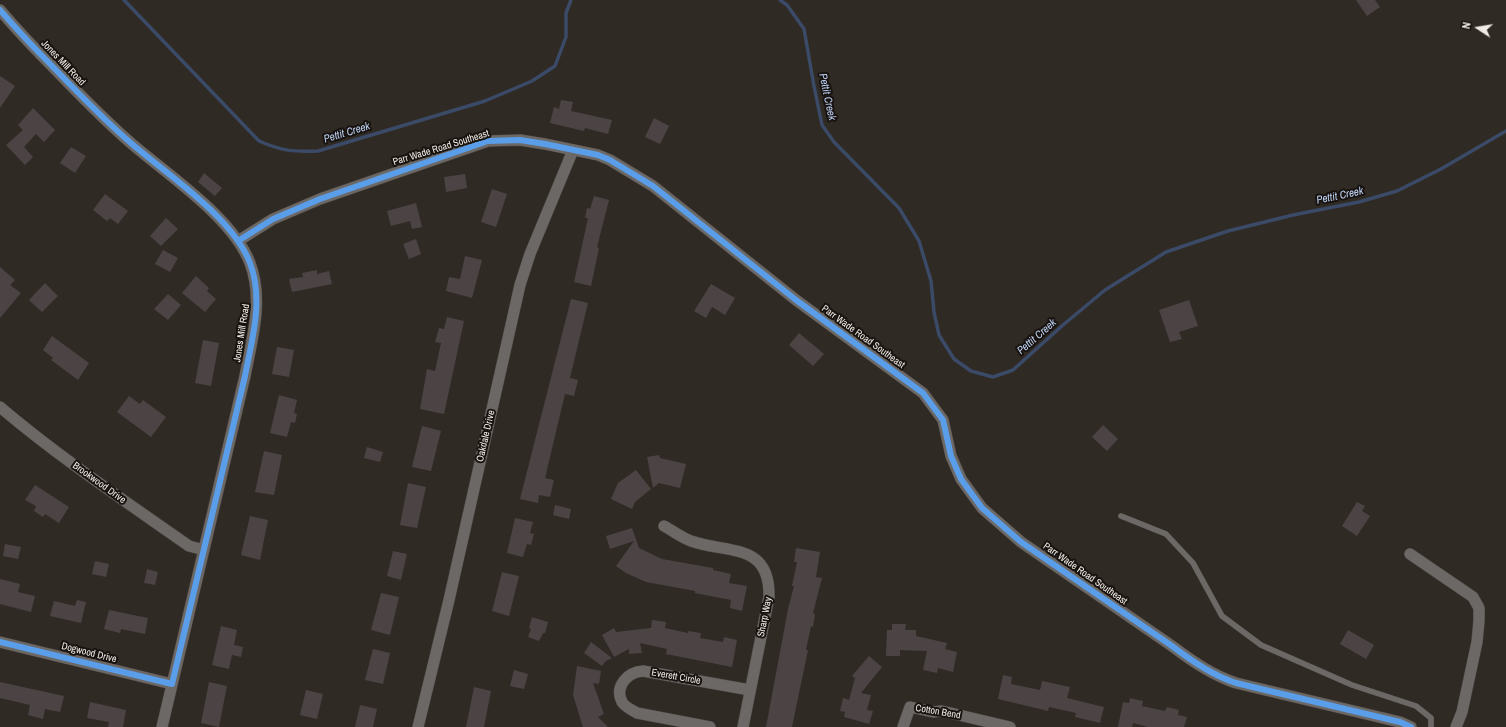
<!DOCTYPE html>
<html>
<head>
<meta charset="utf-8">
<style>
	body { margin:0 }
	#map { position:relative; width:1506px; height:727px; overflow:hidden; background:#302a25; font-family:"Archivo Narrow",sans-serif }
	canvas { display:block }
	.north { position:absolute; left:1458px; top:8px; width:40px; height:40px; -webkit-text-stroke:3px #18130f; paint-order:stroke; rotate:282deg; font-size:11px; font-weight:700; line-height:16px; text-align:center; color:#f1ebe5 }
	.north::after { content:''; display:block; margin:auto; width:14px; height:18px; background:#f1ebe5; clip-path:polygon(50% 0,100% 100%,50% 72%,0 100%) }
</style>
</head>
<body>
<div id="map">
<canvas width="1506" height="727"></canvas>
<div class="north">N</div>
</div>
<script>
const ctx = document.querySelector('canvas').getContext('2d');
ctx.lineJoin = 'round';
function strokePath(path, color, width, dash) { ctx.strokeStyle = color; ctx.lineWidth = width; ctx.lineCap = dash ? 'butt' : 'round'; ctx.setLineDash(dash || []); ctx.stroke(path); }
function fill(path, color) { ctx.fillStyle = color; ctx.fill(path, 'evenodd'); }
function label(font, color, halo, rows, align = 'center') {
  ctx.font = font + ' "Archivo Narrow",sans-serif'; ctx.lineWidth = 4; ctx.setLineDash([]); ctx.textBaseline = 'middle'; ctx.strokeStyle = halo; ctx.fillStyle = color; for (const [text, x, y, turn = 0] of rows) {
    ctx.save(); ctx.translate(x, y); ctx.rotate((+turn || 0) * Math.PI / 180); ctx.textAlign = isNaN(turn) ? turn : align; if (halo) ctx.strokeText(text, 0, 0); ctx.fillText(text, 0, 0); ctx.restore();
  }
}
strokePath(new Path2D(`
	M124,0l135,141c23,10 34,11 59,10l167,-50 47,-20 23,-15 11,-29v-24l5,-13
	M780,0l7,5 17,24 10,57 8,39 12,17 65,66 20,33 12,40 3,31 5,23 15,24 17,12 22,6 20,-7 50,-45 42,-35 61,-38 62,-21 65,-16 66,-13 38,-11 44,-22 65,-38`), '#3a4a67', 3.5);
fill(new Path2D(`
	M1356,0h19l5,7 -13,9z
	M0,76l15,10 -15,22z
	M561,100l12,2 -2,9 41,9 -4,14 -23,-6 -1,3 -34,-8 4,-16 5,2z
	M33,108l22,22 -11,12 -8,-8 -12,13 9,10 -8,8 -19,-20 17,-15 -5,-5z
	M654,118l15,8 -9,18 -15,-7z
	M71,147l15,9 -11,17 -15,-10z
	M204,173l18,15 -7,8 -17,-14z
	M465,174l2,14 -21,4 -2,-15z
	M492,189l15,5 -11,33 -15,-5z
	M105,194l23,17 -10,13 -8,-6 -3,3 -14,-11z
	M594,196l15,4 -12,47 2,1 -8,38 -17,-4 14,-64h-3l2,-10 3,1z
	M416,203l6,24 -10,2 -2,-8 -19,5 -4,-15z
	M166,218l12,11 -17,17 -11,-10z
	M416,239l5,15 -12,5 -6,-15z
	M163,250l15,8 -8,14 -15,-8z
	M465,256l17,4 -10,38 -26,-7 3,-14 11,2z
	M0,267l15,13 -5,5 11,8 -21,25z
	M317,270v4l12,-3 3,13 -40,8 -3,-13 14,-2 -1,-4z
	M196,276l13,12 -2,3 9,8 -11,13 -23,-19z
	M45,283l13,13 -16,16 -13,-12z
	M711,284l24,14 -10,17 -13,-8 -6,11 -12,-7z
	M168,294l13,11 -13,15 -14,-11z
	M571,299l17,4 -18,75 8,2 -4,16 -9,-2 -20,84 9,2 -4,17 -11,-2 -1,8 -18,-4z
	M1189,300l9,26 -19,6 3,7 -12,3 -11,-32z
	M447,317l17,4 -20,93 -24,-5 7,-40 8,2 6,-28 -6,-1 4,-14 5,1z
	M799,333l25,21 -11,12 -24,-21z
	M52,336l37,27 -11,17 -27,-20 2,-2 -10,-8z
	M203,340l16,3 -8,43 -16,-3z
	M277,347l17,3 -5,27 -17,-3z
	M279,395l18,5 -3,13 3,1 -2,9 -4,-1 -4,15 -17,-4z
	M129,396l11,8 3,-4 23,17 -15,20 -34,-25z
	M1103,425l15,14 -11,12 -15,-14z
	M422,426l19,5 -10,40 -19,-4z
	M367,447l16,5 -3,10 -16,-4z
	M264,451l18,4 -8,40 -19,-3z
	M659,455l1,3 26,6 -6,24 -21,-5 -6,5 -6,-31z
	M636,470l15,19 -16,13 -3,7 -21,-10 7,-16z
	M408,483l18,4 -9,41 -17,-3z
	M35,485l34,22 -10,16 -14,-9 -2,3 -9,-6 2,-5 -11,-6z
	M1357,502l8,4 -3,5 8,5 -13,20 -15,-10z
	M555,505l16,4 -2,10 -16,-4z
	M250,516l18,4 -8,40 -19,-5z
	M515,518l18,4 -3,11 4,1 -3,11 -4,-1 -4,13 -16,-4z
	M632,528l7,20 23,11 51,9v2l18,4 -2,9 18,3 -5,25 -12,-3 1,-8 -36,-7v-2l-49,-9 -20,-9 -10,-7 18,-25 -24,8 -4,-13z
	M5,544l16,3 -3,12 -15,-3z
	M796,548l24,4 -4,25 6,1 -9,35 2,1 -2,13 -2,-1 -5,24h2l-16,77h-26l22,-118 6,-23h-2l5,-24h-3z
	M393,551l14,3 -6,26 -14,-4z
	M95,561l14,3 -3,13 -14,-3z
	M147,569l11,3 -3,13 -11,-2z
	M502,572l17,4 -10,40 -17,-5z
	M0,579l20,5 -2,8 17,4 -4,16 -31,-8z
	M381,593l18,4 -9,38 -19,-5z
	M77,600l9,2 -5,21 -31,-7 4,-15 21,5z
	M109,610l39,8 -3,16 -24,-5 -1,4 -16,-4z
	M532,617l16,5 -3,11h-2l-4,8 -11,-4 3,-8 -2,-1z
	M652,620l14,2 -1,6 23,5v-2l13,2 -1,5 23,4 1,-5 13,3 -5,27 -66,-13 1,-5 -27,-6 2,10 -13,1v-5l-15,8 -12,-22 12,-7 2,4 35,-4z
	M892,624h14l-1,6h11v6l31,7 -2,6 12,3 -4,20 -15,-4 -1,5 -14,-3 4,-19 -27,-1v6h-14l1,-26h5z
	M221,626l16,4 -3,15 9,2 -2,10 -9,-2 -3,14 -17,-4z
	M1348,630l26,15 -8,14 -26,-15z
	M591,642l21,16 -6,3 -4,5 -18,-13z
	M373,649l17,4 -7,31 -18,-4z
	M869,656l13,11 -21,26 10,2 -4,15 6,1 -4,13 -25,-7 1,-5 -5,-1 3,-13 6,2 6,-22 -3,-2z
	M577,666l24,5 -2,13 -6,-1 11,31 -6,3 10,10h-25l-10,-32z
	M514,670l14,4 -4,15 -14,-3z
	M1003,675l9,2 -1,7 29,6 2,-9 28,6 -3,11 37,9 -4,16 -25,-6 1,-4 -27,-6 -1,4 -50,-12z
	M0,682l64,14 -4,16 -15,-3 -2,10 -15,-4 2,-10 -30,-7z
	M209,682l18,4 -8,41 -18,-4z
	M474,687l17,4 -7,36h-18z
	M306,690l17,4 -6,25 -17,-4z
	M1130,698l13,3 -1,5 23,5 2,-4 12,3 -1,5 9,2 -3,10h-36l-15,-4 -1,4h-14l5,-25 6,1z
	M90,702l36,8 -3,17h-15l1,-5 -22,-4z
	M360,705l17,4 -4,18h-18z`), '#4c4345');
const service = new Path2D(`
	M1121,516l45,18 27,29 29,53 39,29 91,40 64,21 15,12v9`);
const minor = new Path2D(`
	M0,10c17,20 35,39 54,58 25,26 50,52 78,76 36,31 101,74 118,119 14,37 2,76 -5,113l-83,351
	M238,241l35,-22 47,-20 168,-58 32,-1 25,4 53,11 12,5 43,26 143,114 127,93 20,27 8,36 10,23 21,29 39,34 151,104c20,15 40,29 64,37l164,39 11,5
	M0,407c60,51 125,94 189,139l15,4
	M664,526c9,5 18,12 27,15 37,13 79,1 78,56l-26,130
	M1410,554l63,43 6,11v13l-2,21 -15,70 -6,15
	M0,642l172,42
	M418,727l31,-127 71,-315 10,-31 43,-104
	M710,727l-73,-14c-5,-3 -12,-6 -15,-11 -8,-16 6,-30 21,-31l107,19
	M903,727l7,-20 23,5 9,-1 68,16`);
strokePath(service, '#4b4642', 6);
strokePath(minor, '#4b4642', 12);
strokePath(service, '#6c6865', 5.5);
strokePath(minor, '#6c6865', 11);
strokePath(new Path2D(`
	M0,10c17,20 35,39 54,58 25,26 50,52 78,76 36,31 101,74 118,119 14,37 2,76 -5,113l-73,308 -172,-42
	M238,241l35,-22 47,-20 168,-58 32,-1 25,4 53,11 12,5 43,26 143,114 127,93 20,27 8,36 10,23 21,29 39,34 151,104c20,15 40,29 64,37l164,39 11,5`), '#5a9eea', 6);
label('10px', '#f1ebe5', '#18130f', [
	["Jones Mill Road",63,63,46],
	["Parr Wade Road Southeast",441,148,-17],
	["Jones Mill Road",242,333,-81],
	["Parr Wade Road Southeast",863,337,36],
	["Oakdale Drive",486,436,-77],
	["Brookwood Drive",99,483,36],
	["Parr Wade Road Southeast",1085,574,35],
	["Sharp Way",765,617,-79],
	["Dogwood Drive",89,653,14],
	["Everett Circle",676,677,10],
	["Cotton Bend",938,712,10]
]);
label('italic 11px', '#bed2f5', '#18130f', [
	["Pettit Creek",827,97,78],
	["Pettit Creek",347,133,-17],
	["Pettit Creek",1340,196,-12],
	["Pettit Creek",1037,337,-41]
]);
</script>
</body>
</html>
